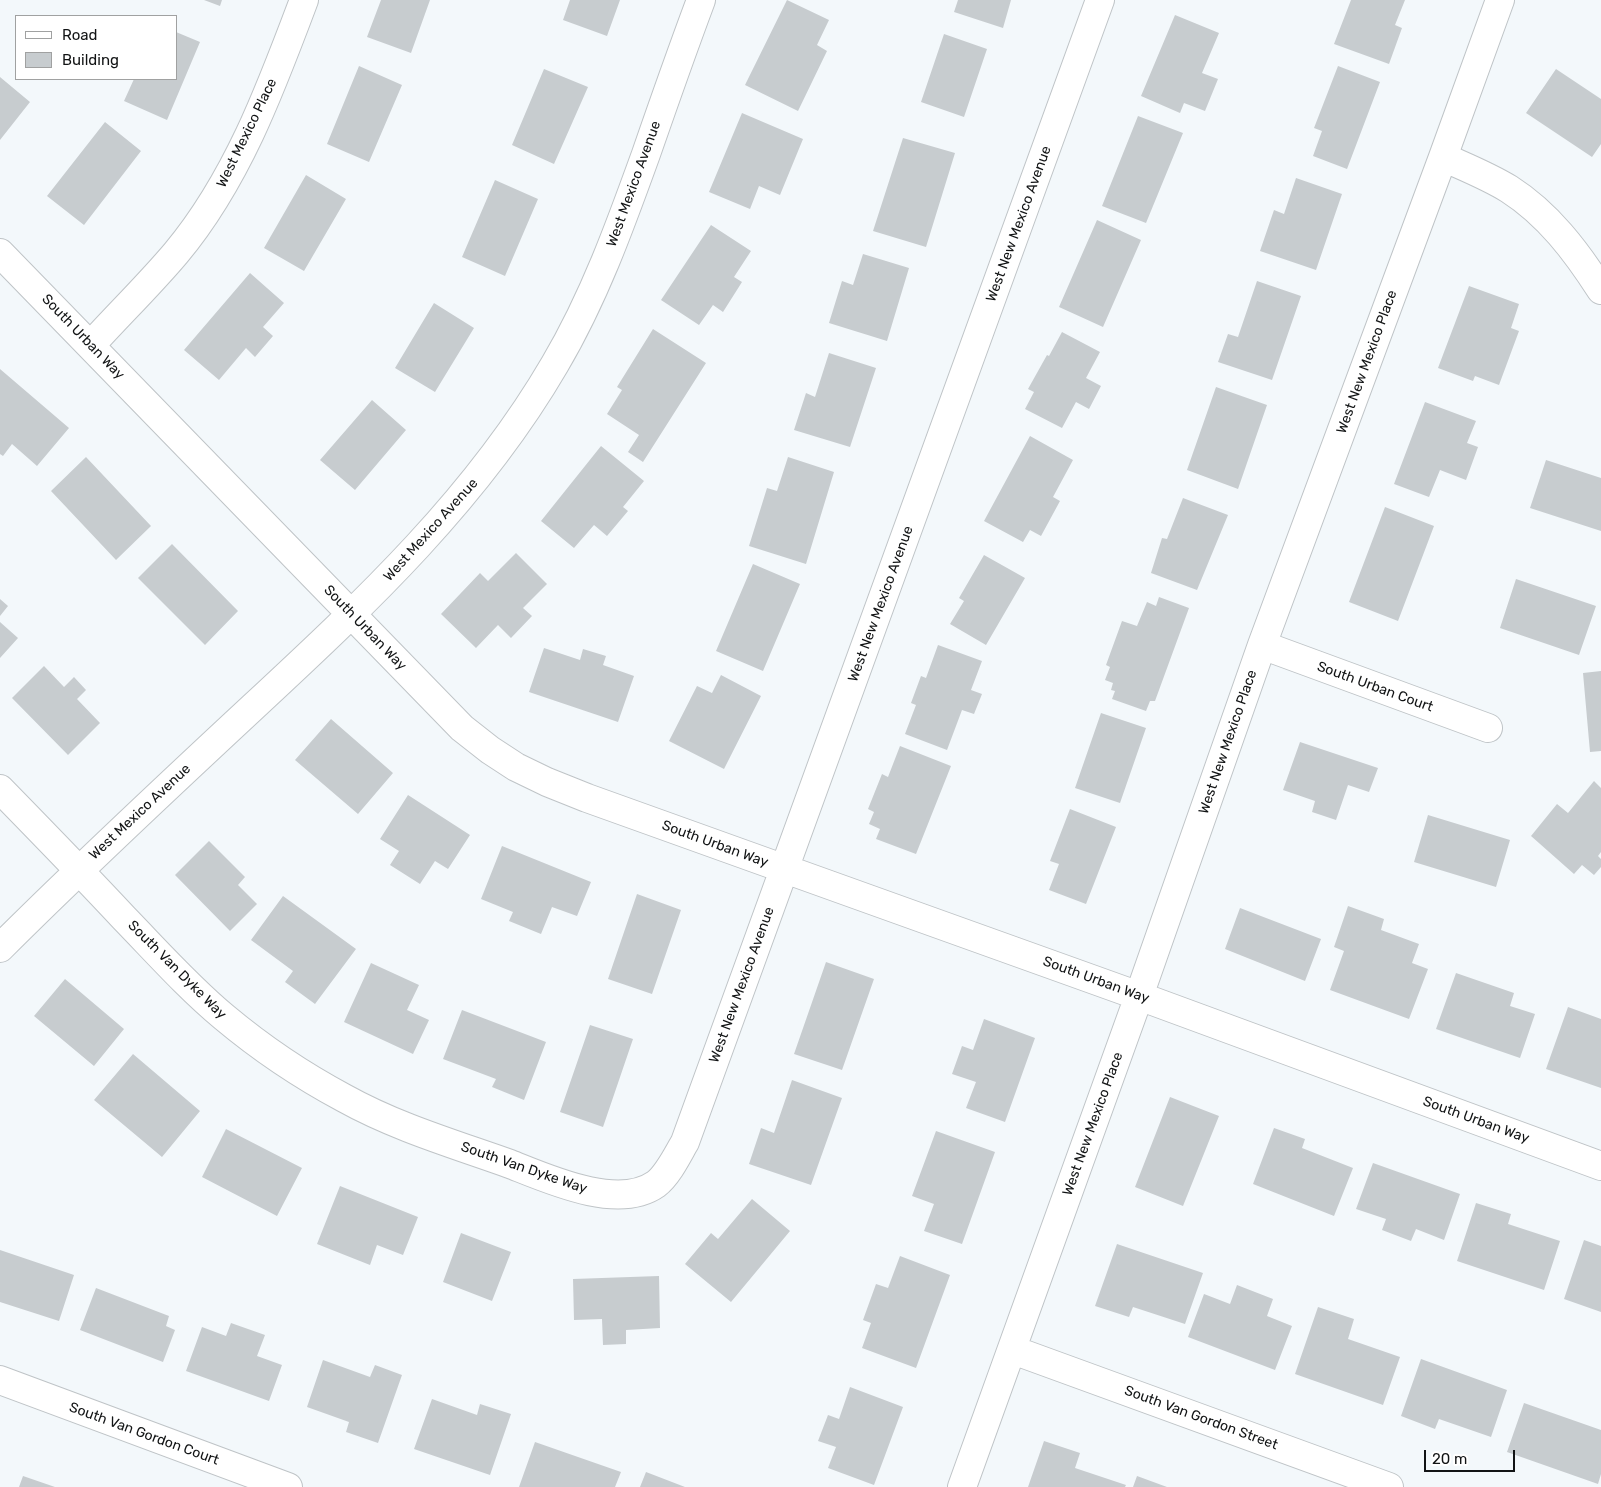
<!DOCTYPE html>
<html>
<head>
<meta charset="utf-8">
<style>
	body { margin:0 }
	#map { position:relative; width:1601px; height:1487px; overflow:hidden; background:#f3f8fb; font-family:Rubik,sans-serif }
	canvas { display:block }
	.legend { position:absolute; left:15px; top:15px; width:162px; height:65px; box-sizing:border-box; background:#fff; border:1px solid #a0a1a1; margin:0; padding:6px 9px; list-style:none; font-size:15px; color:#121415 }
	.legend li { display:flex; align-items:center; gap:10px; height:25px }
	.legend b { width:25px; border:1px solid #a0a1a1 }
	.scale { position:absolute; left:1424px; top:1450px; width:91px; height:22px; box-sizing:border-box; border:2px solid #121415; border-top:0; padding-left:6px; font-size:15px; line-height:18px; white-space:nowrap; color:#121415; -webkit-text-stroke:4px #fff; paint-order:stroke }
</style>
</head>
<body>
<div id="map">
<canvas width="1601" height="1487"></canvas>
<ul class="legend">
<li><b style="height:6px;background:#fff"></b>Road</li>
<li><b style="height:14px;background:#c7cccf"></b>Building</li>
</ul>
<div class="scale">20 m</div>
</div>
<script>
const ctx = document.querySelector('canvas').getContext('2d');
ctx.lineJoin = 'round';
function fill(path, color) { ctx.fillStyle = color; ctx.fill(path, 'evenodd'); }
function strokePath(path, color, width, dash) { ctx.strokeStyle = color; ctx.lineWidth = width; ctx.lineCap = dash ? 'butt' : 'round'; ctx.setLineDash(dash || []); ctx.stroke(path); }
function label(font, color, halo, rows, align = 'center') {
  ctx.font = font + ' Rubik,sans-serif'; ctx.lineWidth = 4.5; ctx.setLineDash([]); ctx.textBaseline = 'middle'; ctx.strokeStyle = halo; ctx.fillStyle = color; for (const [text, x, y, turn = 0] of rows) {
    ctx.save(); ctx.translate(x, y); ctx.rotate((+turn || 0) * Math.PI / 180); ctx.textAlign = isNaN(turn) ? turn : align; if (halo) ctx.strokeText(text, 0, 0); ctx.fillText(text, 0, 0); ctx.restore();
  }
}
fill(new Path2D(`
	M204,0h18l-2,6z
	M381,0h49l-19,53 -44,-16z
	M570,0h50l-13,36 -44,-16z
	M787,0l42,20 -12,25 10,6 -29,60 -53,-26z
	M958,0h53l-8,28 -49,-16z
	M1351,0h54l-10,25 7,3 -13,36 -55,-20z
	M1175,15l44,18 -17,40 16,6 -13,32 -21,-8 -4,10 -39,-17z
	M176,32l24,10 -33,78 -43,-19 10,-22h42z
	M944,34l43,15 -23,68 -43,-15z
	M359,66l43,19 -33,77 -42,-18z
	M1338,66l42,16 -33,87 -34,-13 9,-25 -8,-3z
	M544,69l44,18 -34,77 -42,-19z
	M1556,69l45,30v45l-9,13 -66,-44z
	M0,77l30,25 -30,38z
	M742,113l61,26 -23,56 -21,-9 -9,23 -41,-17z
	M1138,116l45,17 -37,90 -44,-17z
	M105,122l36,29 -57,74 -37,-29z
	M903,138l52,15 -29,94 -53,-16z
	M306,175l40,24 -42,72 -40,-23z
	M1296,178l46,16 -26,76 -56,-19 14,-41 10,4z
	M495,180l43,19 -33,77 -43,-19z
	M1097,220l44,20 -38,87 -44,-20z
	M711,225l40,26 -17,26 8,5 -19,30 -10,-7 -14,20 -38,-25z
	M863,254l46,14 -22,73 -58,-18 13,-42 11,4z
	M250,273l34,30 -21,24 10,9 -18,21 -9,-9 -27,32 -35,-30z
	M1257,281l44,15 -29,84 -54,-18 10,-28 10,3z
	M1469,286l50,18 -8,24 8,3 -20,54 -24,-9 -2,5 -35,-13z
	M434,303l40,25 -39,64 -40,-24z
	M653,329l53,34 -63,99 -15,-10 11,-17 -32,-21 15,-24 -5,-3z
	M1062,332l38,20 -14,26 15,8 -12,23 -13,-7 -14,26 -37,-19 9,-17 -6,-3 19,-34 2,1z
	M829,353l47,15 -26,79 -56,-17 12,-37 9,4z
	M0,369l69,59 -32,38 -25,-22 -9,12 -3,-2z
	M1216,387l51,18 -29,84 -51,-19z
	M372,400l34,30 -51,60 -35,-30z
	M1425,402l51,19 -9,22 11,4 -12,33 -26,-10 -11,27 -35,-13z
	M1030,436l43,24 -20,37 7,4 -19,35 -11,-6 -7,12 -39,-21z
	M601,446l43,35 -21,26 5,4 -21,25 -13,-11 -20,23 -33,-27z
	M86,457l65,69 -35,34 -65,-69z
	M788,457l46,15 -28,92 -57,-18 18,-58 10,3z
	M1546,460l55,18v53l-71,-23z
	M1183,498l45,17 -31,75 -46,-17 11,-35 5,1z
	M1385,507l49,19 -36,95 -49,-19z
	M172,544l66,67 -33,34 -67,-67z
	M516,553l31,31 -24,24 9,8 -21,22 -13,-13 -22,23 -35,-34 39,-41 8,8z
	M984,555l41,23 -39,67 -36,-21 14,-23 -5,-3z
	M753,564l47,20 -37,87 -47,-20z
	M1516,579l80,27 -17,49 -79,-27z
	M1159,597l30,11 -34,93h-5l-4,10 -34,-12 3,-8 -4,-1 2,-7 -8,-3 5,-13 -4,-2 16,-44 15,5 10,-24 9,4z
	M0,599l8,7 -8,10z
	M0,622l18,16 -18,20z
	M938,645l44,16 -11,29 11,4 -8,20 -12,-4 -15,40 -42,-16 11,-29 -5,-2 10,-27 5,2z
	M544,648l36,12 3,-11 23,7 -3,9 31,11 -16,46 -89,-30z
	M44,666l20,21 10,-10 12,13 -9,9 23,24 -32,32 -56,-57z
	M1601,671v80l-11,1 -7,-79z
	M721,675l40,21 -37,73 -55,-28 28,-55 15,7z
	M1101,713l45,15 -26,75 -45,-15z
	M331,719l62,54 -35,41 -63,-54z
	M1300,742l78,26 -9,24 -21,-7 -12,35 -24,-8 3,-11 -32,-11z
	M900,746l51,20 -35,88 -40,-15 4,-10 -11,-5 5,-12 -6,-3 14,-35 6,3z
	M1594,781l7,7v64l-3,4 3,3v8l-7,8 -12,-10 -8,9 -43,-38 26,-32 11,9z
	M408,795l62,40 -22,34 -13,-8 -15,23 -30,-19 9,-14 -19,-12z
	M1070,809l46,18 -30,77 -37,-14 10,-26 -9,-3z
	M1428,815l82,25 -14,47 -82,-25z
	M209,841l36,36 -7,8 19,19 -27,27 -55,-56z
	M502,846l89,36 -14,34 -25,-9 -11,27 -32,-13 4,-9 -32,-13z
	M637,894l44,16 -29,84 -44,-15z
	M283,896l73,53 -41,55 -30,-22 8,-11 -42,-31z
	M1348,906l36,13 -3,11 38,14 -7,19 16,6 -19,50 -79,-29 14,-39 -10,-4z
	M1240,908l81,31 -16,42 -80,-32z
	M826,962l48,17 -32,91 -48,-16z
	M371,963l48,22 -12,25 22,10 -16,34 -69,-32z
	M1456,973l58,20 -4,13 25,8 -15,44 -84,-29z
	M65,979l59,50 -30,37 -60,-50z
	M1568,1007l33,12v69l-55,-19z
	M462,1010l84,32 -22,58 -32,-13 4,-8 -53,-20z
	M984,1019l51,19 -30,84 -39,-14 10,-26 -24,-8 10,-28 11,4z
	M590,1025l43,14 -30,88 -43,-15z
	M133,1054l67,57 -38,46 -68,-57z
	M792,1080l50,18 -31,87 -62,-21 12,-36 13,5z
	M1170,1097l49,19 -36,90 -48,-19z
	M1274,1128l31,11 -3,9 51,20 -19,48 -81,-32z
	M226,1129l76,39 -25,48 -75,-39z
	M936,1131l59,21 -33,92 -38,-13 10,-27 -22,-8z
	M1373,1163l87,31 -16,46 -28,-11 -5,12 -29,-11 4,-11 -30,-10z
	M340,1186l78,31 -15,38 -26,-10 -7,20 -53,-21z
	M752,1199l38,32 -59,71 -46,-38 26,-31 7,6z
	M1476,1203l35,11 -3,10 52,17 -16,49 -87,-29z
	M461,1233l50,19 -19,49 -49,-19z
	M1584,1240l17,6v66l-37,-13z
	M1117,1244l86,29 -18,51 -52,-17 -4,10 -34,-11z
	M0,1250l74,25 -15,46 -59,-19z
	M900,1256l50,19 -34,93 -54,-20 9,-25 -8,-3 13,-36 12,4z
	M659,1276l1,52 -34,2v14l-23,1 -1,-26 -28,1 -1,-41z
	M1237,1285l36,14 -6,17 25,10 -17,44 -87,-33 16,-43 26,10z
	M96,1288l73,28 -3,10 9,4 -12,32 -83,-32z
	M1318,1307l36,12 -6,20 52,18 -17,48 -88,-31z
	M231,1323l34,12 -8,21 25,9 -13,36 -83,-30 16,-44 24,9z
	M1421,1359l86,31 -16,47 -52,-18 -4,10 -34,-13z
	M323,1360l47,17 5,-12 27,10 -24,68 -32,-11 3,-10 -42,-15z
	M850,1387l53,20 -29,78 -46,-17 8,-21 -18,-6 10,-26 11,4z
	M432,1399l45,16 3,-11 31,10 -21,61 -76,-26z
	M1524,1403l77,27v44l-3,10 -91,-32z
	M1044,1441l36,12 -5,15 51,17 -1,2h-97z
	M535,1442l86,30 -6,15h-96z
	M646,1472l39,15h-45z
	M23,1476l32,11h-36z
	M1137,1476l30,11h-34z`), '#c7cccf');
const street = new Path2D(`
	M1443,157c22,10 45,19 66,32 39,25 67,62 92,101
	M0,253l462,475 28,22 26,17 31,15 40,16 552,198 462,170
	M91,345c28,-31 58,-60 85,-92 61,-73 95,-165 128,-253
	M1262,645l226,83
	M0,789c42,43 83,85 124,129 33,34 64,69 100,99 37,31 77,58 120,81 52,29 110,46 166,66 38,15 108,47 146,20 12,-9 22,-30 29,-42l415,-1142
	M0,948c82,-82 168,-162 253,-241 113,-105 224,-209 302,-343 39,-66 65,-138 91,-210 18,-52 36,-103 55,-154
	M1013,1350l376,137
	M0,1380l288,107
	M962,1487l177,-491 123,-351 181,-488 57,-157`);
strokePath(street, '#bfc4c7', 30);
strokePath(street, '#fff', 28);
label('14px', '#121415', '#fff', [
	["West Mexico Place",247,133,-64],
	["West Mexico Avenue",634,184,-70],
	["West New Mexico Avenue",1019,224,-70],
	["South Urban Way",83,337,46],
	["West New Mexico Place",1367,362,-70],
	["West Mexico Avenue",431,530,-48],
	["West New Mexico Avenue",881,604,-70],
	["South Urban Way",365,628,46],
	["South Urban Court",1375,687,20],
	["West New Mexico Place",1228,742,-71],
	["West Mexico Avenue",140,812,-43],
	["South Urban Way",715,844,20],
	["South Van Dyke Way",177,970,45],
	["South Urban Way",1096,980,20],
	["West New Mexico Avenue",742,985,-70],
	["South Urban Way",1476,1120,20],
	["West New Mexico Place",1093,1124,-70],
	["South Van Dyke Way",524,1168,19],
	["South Van Gordon Street",1201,1418,20],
	["South Van Gordon Court",144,1434,20]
]);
</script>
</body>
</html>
